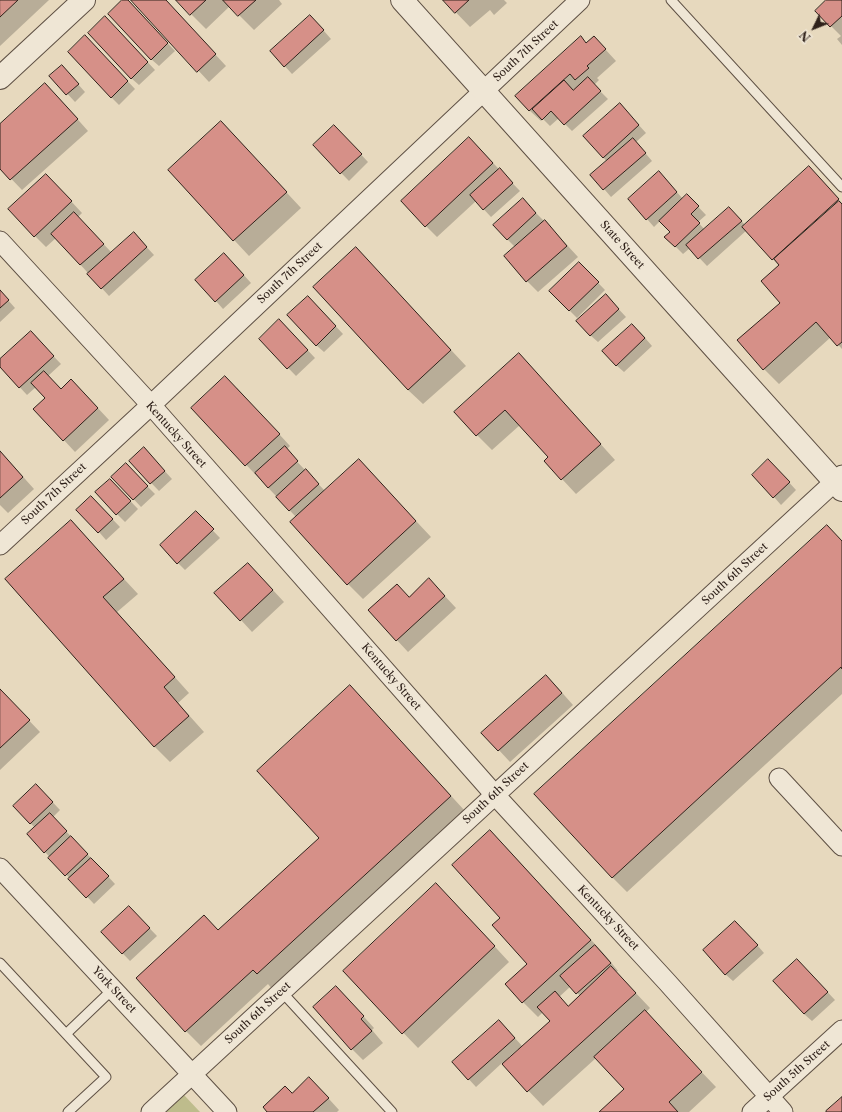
<!DOCTYPE html>
<html>
<head>
<meta charset="utf-8">
<style>
	body { margin:0 }
	#map { position:relative; width:842px; height:1112px; overflow:hidden; background:#e7d9be; font-family:"Libre Caslon Text",serif }
	canvas { display:block }
	.north { position:absolute; left:794px; top:8px; width:40px; height:40px; -webkit-text-stroke:3px #efe6d5; paint-order:stroke; rotate:227deg; font-size:11px; font-weight:700; line-height:16px; text-align:center; color:#30221b }
	.north::after { content:''; display:block; margin:auto; width:14px; height:18px; background:#30221b; clip-path:polygon(50% 0,100% 100%,50% 72%,0 100%) }
</style>
</head>
<body>
<div id="map">
<canvas width="842" height="1112"></canvas>
<div class="north">N</div>
</div>
<script>
const ctx = document.querySelector('canvas').getContext('2d');
ctx.lineJoin = 'round';
function fill(path, color) { ctx.fillStyle = color; ctx.fill(path, 'evenodd'); }
function strokePath(path, color, width, dash) { ctx.strokeStyle = color; ctx.lineWidth = width; ctx.lineCap = dash ? 'butt' : 'round'; ctx.setLineDash(dash || []); ctx.stroke(path); }
function label(font, color, halo, rows, align = 'center') {
  ctx.font = font + ' "Libre Caslon Text",serif'; ctx.lineWidth = 4; ctx.setLineDash([]); ctx.textBaseline = 'middle'; ctx.strokeStyle = halo; ctx.fillStyle = color; for (const [text, x, y, turn = 0] of rows) {
    ctx.save(); ctx.translate(x, y); ctx.rotate((+turn || 0) * Math.PI / 180); ctx.textAlign = isNaN(turn) ? turn : align; if (halo) ctx.strokeText(text, 0, 0); ctx.fillText(text, 0, 0); ctx.restore();
  }
}
fill(new Path2D(`
	M184,1095l16,17h-34z`), '#bebc8c');
fill(new Path2D(`
	M0,0h49l-49,46z
	M124,0h3l48,51 -16,15 -8,-7z
	M133,0h32l61,66 -17,16z
	M177,0h102l3,4 -28,26 -24,-24 -24,23z
	M444,0h60l3,3 -13,12 -4,-5 -20,17z
	M828,0h14v45l-5,-6 4,-3 -25,-25z
	M317,23l14,16 -39,35 -21,-23z
	M113,25l42,45 -16,15 -8,-7z
	M93,44l42,45 -16,16 -8,-8z
	M587,44l18,5 11,12 -19,17 2,2 -5,5 14,14 -36,32 -13,-13 -9,8 -7,-7 -2,2 -12,-11z
	M69,74l16,18 -10,10 -24,-26z
	M57,96l31,35 -66,59 -22,-23v-42z
	M627,112l19,21 -10,9 16,19 -41,36 -19,-22 15,-13 -4,-5z
	M342,134l26,28 -19,19 -35,-36z
	M236,138l65,70 -52,48 -80,-86z
	M469,138l51,53 -29,26 -15,-16 -39,36 -11,-11z
	M820,179l22,24v146l-11,-12 -52,47 -15,-15 17,-66 -2,-37 -32,-36 -40,36 -17,-18 -7,6 -17,-17 5,-5 -11,-11 -6,6 -7,-8 19,-39 17,19 4,-4 19,20 -8,7 6,7 32,-14 9,10z
	M57,186l25,27 -4,4 34,36 29,-12 13,14 -45,41 -53,-58 -10,9 -11,-11z
	M530,207l26,26 22,24 -40,35 -11,-11 -12,-34 -8,-8z
	M356,248l110,118 -43,38 -15,-14z
	M232,262l19,21 -28,26 -7,-8z
	M579,263l26,27 -28,28 -27,-27z
	M0,291l15,17 -15,14z
	M613,303l13,14 -28,25 -8,-7z
	M315,304l28,30 -19,18 -8,-7z
	M287,328l28,30 -19,18 -36,-37z
	M640,332l12,14 -28,26 -8,-7z
	M38,340l23,24 -13,12 14,14 21,2 26,28 -34,32 -40,-43 11,-11 -10,-11 -9,8 -27,-29v-6z
	M519,355l15,15 81,90 -39,34 -14,-15 -13,-21 -29,-33 -28,25 -15,-15z
	M237,388l53,58 -4,4 39,41 34,-31 72,77 -68,62 -15,-15 -52,-67 -104,-109z
	M0,451l34,38 -26,24 -8,-8z
	M151,456l21,23 -13,12 -29,-30z
	M126,465l29,29 -14,13 -28,-30z
	M776,468l20,22 -15,15 -7,-8z
	M110,480l28,29 -13,13 -29,-29z
	M91,497l29,30 -14,13 -7,-8z
	M196,513l24,25 -35,32 -7,-7z
	M71,522l67,72 -21,18 72,81 -11,10 26,29 -34,30 -15,-15 -149,-167z
	M842,541v153l-215,198 -15,-15z
	M259,575l25,27 -32,30 -11,-12z
	M429,579l27,29 -48,44 -39,-42 40,-12z
	M557,687l16,18 -63,57 -27,-29z
	M0,690l40,42 -40,38z
	M365,702l100,109 -193,178 -4,-5 -67,62 -15,-15 33,-100 101,-93z
	M44,793l16,17 -7,7 62,67 -21,20 -49,-52 -10,-24 -21,-22z
	M505,846l100,109 13,16 -2,1 34,36 -5,5 71,74 -27,25h-88l24,-23 -29,-31 -53,48 -41,-43 -26,24 -23,-25 53,-34 17,19 29,-26 -9,-9 -5,5 -15,-15 6,-38 -27,-46zM571,986l9,10 -12,11 -9,-10zM518,1049l1,2 -8,8 -2,-2z
	M451,899l58,63 -91,86 -74,-77z
	M129,907l28,29 -27,25 -28,-29z
	M743,929l21,24 -31,28 -8,-7z
	M805,968l30,32 -23,21 -8,-7z
	M348,999l26,29 -2,2 11,13 -20,17 -11,-11z
	M320,1089l19,21 -2,2h-68l23,-18z`), '#0003');
const building = new Path2D(`
	M0,0h18l-18,17z
	M122,0h6l40,43 -17,17 -43,-46z
	M131,0h35l50,54 -19,18z
	M176,0h30l-16,15z
	M223,0h33l-18,16z
	M443,0h26l-14,13z
	M826,0h16v16l-12,11 -15,-16z
	M310,15l14,15 -40,37 -14,-16z
	M105,16l43,46 -17,17 -43,-46z
	M85,35l43,46 -17,17 -43,-46z
	M581,36l5,7 8,-7 12,13 -19,17 2,2 -14,12 -5,-6 -41,37 -14,-15z
	M62,65l17,19 -13,11 -17,-19z
	M588,77l13,14 -37,34 -13,-14 -9,9 -10,-11 32,-29 9,10z
	M45,83l33,36 -68,61 -10,-11v-45z
	M620,103l19,22 -36,33 -20,-22z
	M221,121l66,71 -54,49 -65,-71z
	M334,125l28,29 -22,20 -27,-29z
	M469,137l24,26 -68,64 -24,-26z
	M633,138l13,15 -43,37 -13,-15z
	M809,166l30,33 -67,61 -30,-33z
	M500,168l13,15 -30,27 -13,-15z
	M659,171l18,21 -31,28 -18,-21z
	M46,174l26,27 -38,36 -26,-28z
	M687,194l12,12 -8,8 9,9 -25,24 -11,-10 6,-5 -11,-11z
	M523,198l13,15 -29,27 -14,-15z
	M839,201l3,3v138l-5,4 -21,-24 -53,48 -26,-30 43,-37 -19,-22 18,-16 -5,-6z
	M729,207l13,14 -44,38 -12,-14z
	M74,212l30,32 -24,21 -29,-31z
	M545,220l22,26 -41,36 -22,-26z
	M134,232l13,15 -46,42 -14,-15z
	M356,247l95,103 -43,40 -95,-103z
	M224,253l20,22 -29,27 -20,-22z
	M579,262l20,20 -30,29 -20,-20z
	M0,290l9,10 -9,8z
	M606,294l13,15 -29,27 -14,-15z
	M308,296l28,30 -20,20 -29,-31z
	M279,319l29,31 -21,19 -28,-30z
	M632,324l13,14 -29,28 -14,-15z
	M31,331l23,25 -35,32 -19,-21v-8z
	M519,353l82,91 -40,36 -17,-19 4,-4 -43,-47 -29,26 -22,-24z
	M44,371l17,18 10,-10 27,29 -35,33 -30,-32 12,-11 -14,-15z
	M225,376l55,58 -35,32 -54,-58z
	M285,446l13,15 -30,27 -13,-15z
	M144,447l21,24 -15,13 -21,-23z
	M0,451l23,26 -23,21z
	M359,459l57,62 -69,64 -57,-63z
	M768,459l22,23 -17,16 -21,-23z
	M126,463l22,23 -15,14 -22,-23z
	M306,469l13,15 -30,27 -13,-14z
	M110,479l21,22 -15,14 -21,-23z
	M91,496l22,23 -15,14 -22,-23z
	M196,511l18,18 -37,35 -17,-19z
	M71,520l53,59 -21,18 72,80 -11,10 25,29 -35,31 -149,-168z
	M827,525l15,16v128l-1,-2 -229,211 -78,-84z
	M248,563l25,27 -33,31 -26,-28z
	M429,578l16,18 -49,45 -28,-31 29,-26 12,13z
	M546,675l16,18 -64,58 -17,-18z
	M350,685l101,111 -194,178 -4,-4 -68,62 -49,-54 68,-63 14,15 101,-92 -62,-67z
	M0,689l30,31 -30,28z
	M36,784l17,18 -23,22 -17,-18z
	M50,813l17,18 -23,22 -17,-19z
	M490,830l101,110 -69,63 -17,-19 22,-20 -35,-39 8,-7 -48,-53z
	M71,836l17,18 -23,22 -17,-18z
	M91,858l18,18 -23,22 -18,-19z
	M436,883l59,63 -93,88 -59,-63z
	M129,906l21,22 -28,26 -21,-22z
	M735,921l23,24 -33,30 -22,-25z
	M595,945l16,18 -35,31 -16,-18z
	M797,959l31,33 -24,22 -31,-33z
	M611,966l25,27 -109,99 -25,-28 48,-43 -13,-14 18,-16 13,15z
	M336,986l28,30 -3,3 11,12 -21,19 -38,-43z
	M645,1010l57,62 -33,30 9,10h-79l25,-23 -30,-32z
	M499,1020l16,18 -47,42 -16,-18z
	M309,1077l20,21 -16,14h-46l-4,-5 22,-21 7,7z
	M842,1097v15h-16v-1z`);
fill(building, '#d69088');
strokePath(building, '#30221b', 1);
const service = new Path2D(`
	M671,0l171,187
	M0,963l106,114 -38,35
	M281,991l111,121
	M66,1034l47,-45`);
const minor = new Path2D(`
	M0,241l151,164 344,390 172,187 116,130
	M0,545l151,-140 429,-405
	M779,778l63,68
	M0,868l227,244
	M151,1112l691,-637
	M752,1112l90,-82`);
const tertiary = new Path2D(`
	M402,0l440,490
	M0,78l84,-78`);
strokePath(service, '#5e5044', 11);
strokePath(minor, '#5e5044', 21);
strokePath(tertiary, '#5e5044', 24);
strokePath(service, '#efe6d5', 9);
strokePath(minor, '#efe6d5', 19);
strokePath(tertiary, '#efe6d5', 22);
label('11px', '#30221b', '#efe6d5', [
	["South 7th Street",526,51,-43],
	["State Street",622,245,48],
	["South 7th Street",290,273,-43],
	["Kentucky Street",176,435,48],
	["South 7th Street",54,494,-43],
	["South 6th Street",735,574,-43],
	["Kentucky Street",391,677,49],
	["South 6th Street",496,793,-43],
	["Kentucky Street",608,918,47],
	["York Street",114,990,47],
	["South 6th Street",258,1013,-43],
	["South 5th Street",797,1071,-42]
]);
</script>
</body>
</html>
